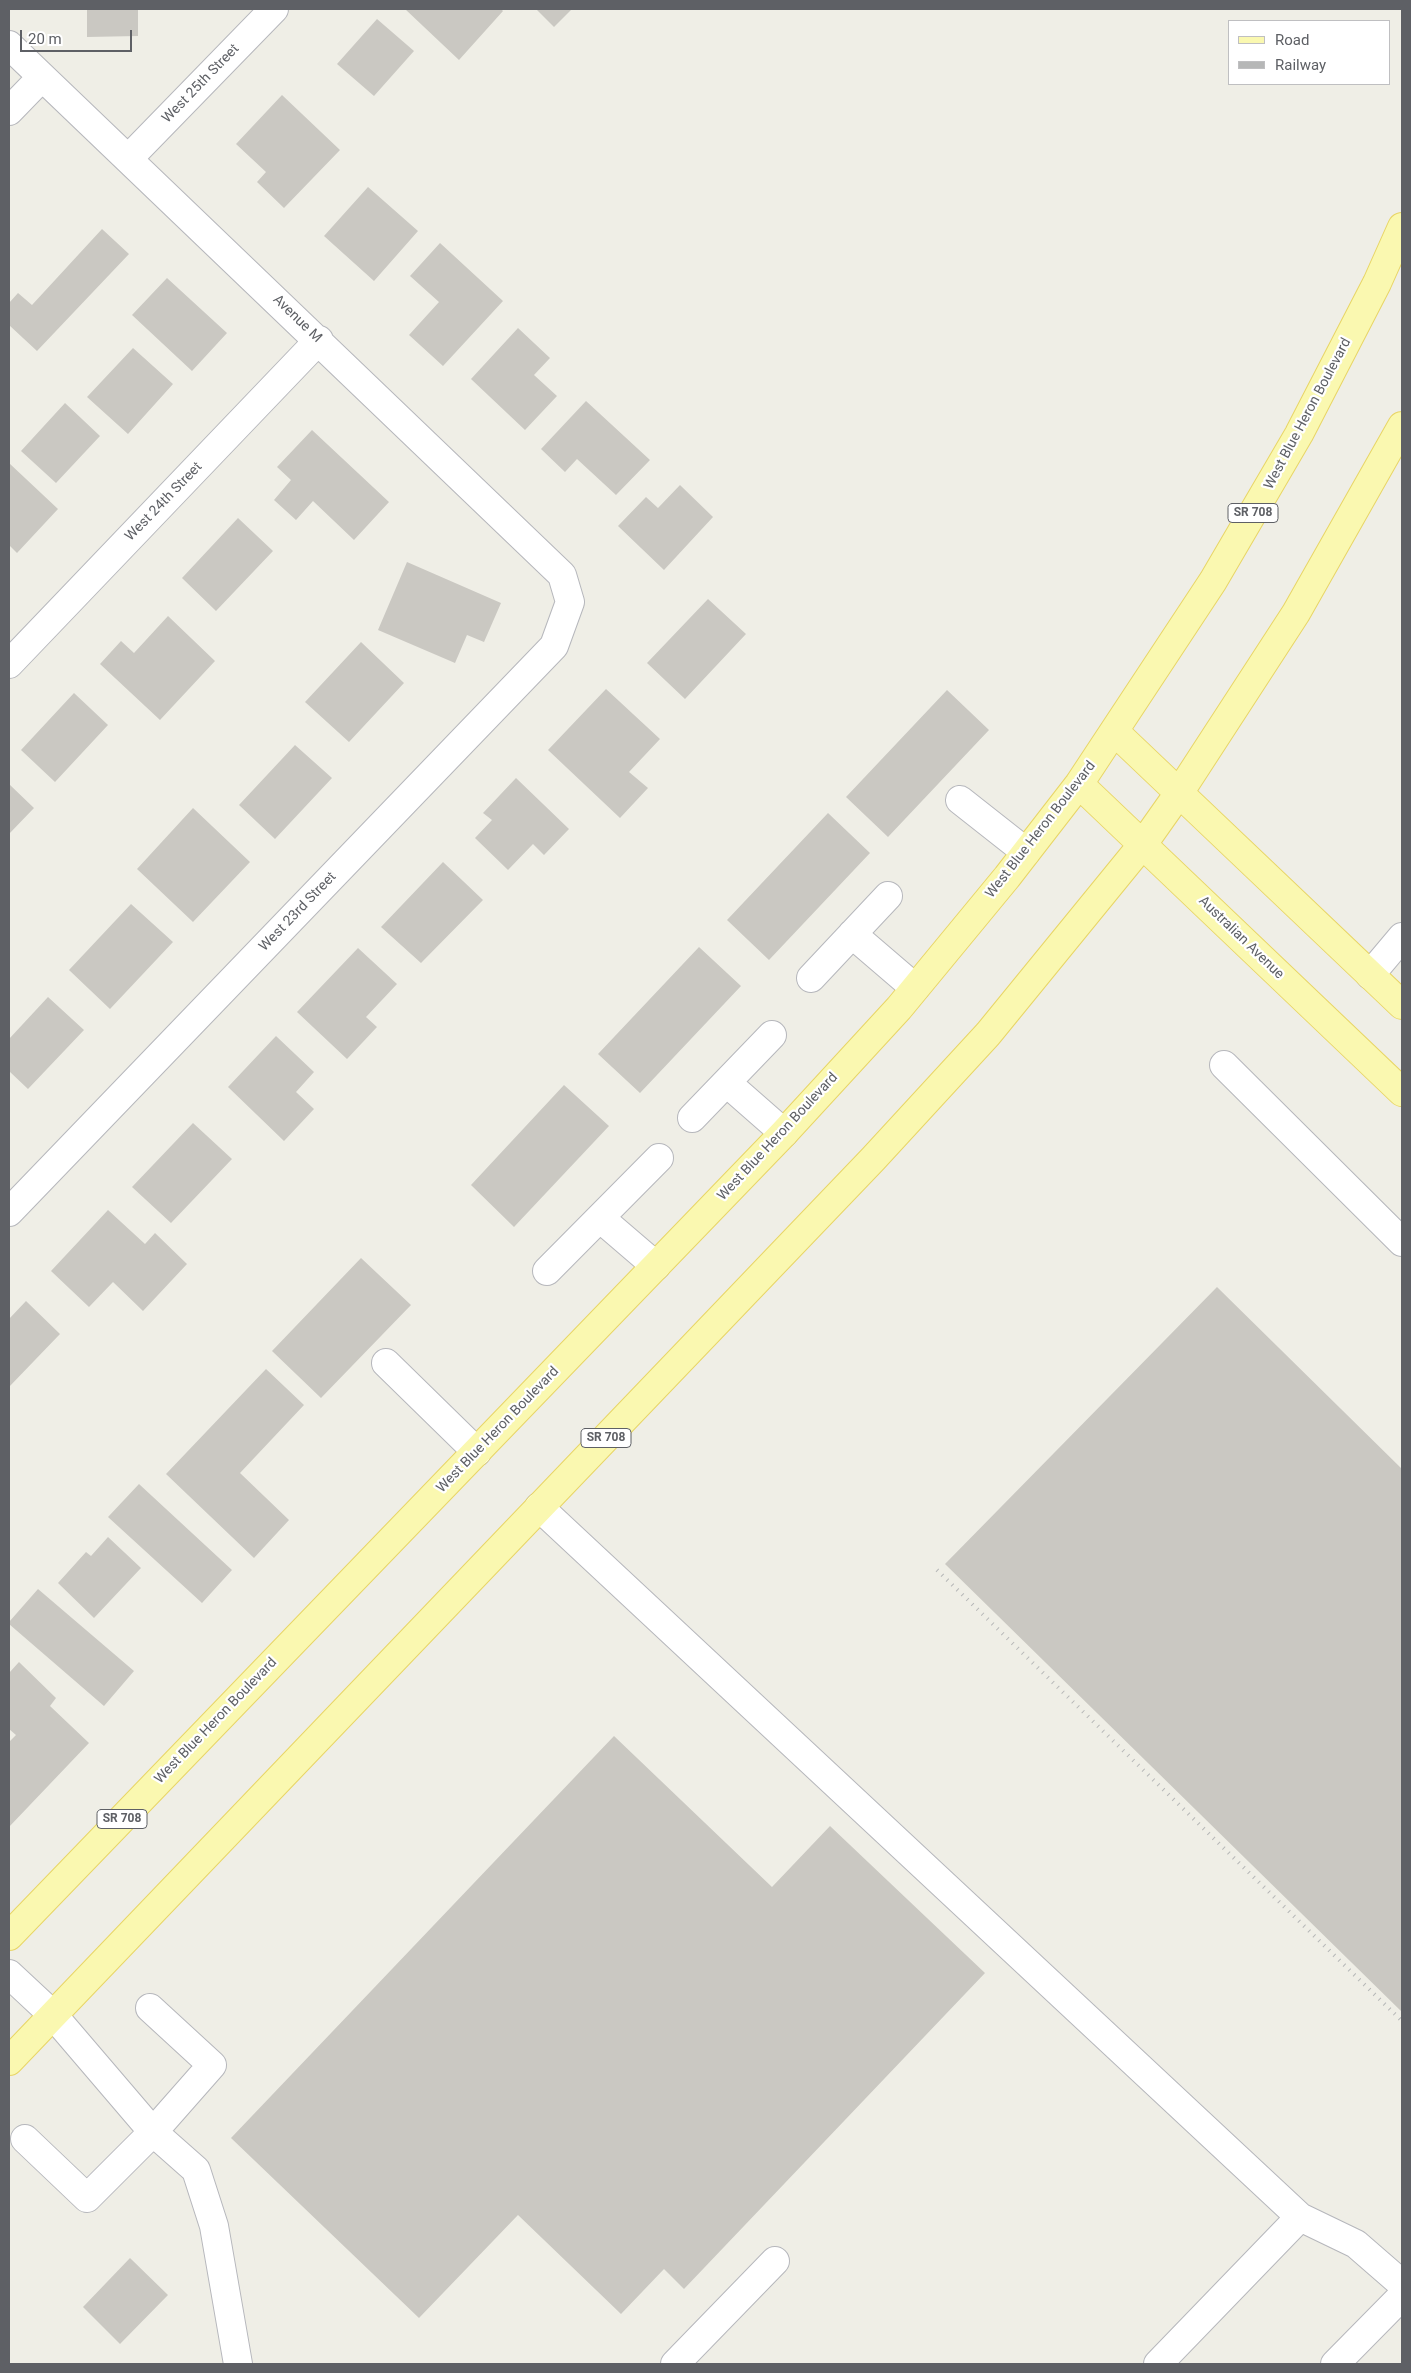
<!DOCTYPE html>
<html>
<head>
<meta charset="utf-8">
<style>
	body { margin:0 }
	#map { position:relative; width:1411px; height:2373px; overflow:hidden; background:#efeee6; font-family:Roboto,sans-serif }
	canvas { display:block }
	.frame { position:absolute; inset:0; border:10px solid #5e6065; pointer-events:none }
	.legend { position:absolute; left:1228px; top:20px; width:162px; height:65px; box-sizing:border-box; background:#fff; border:1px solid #bfbfc1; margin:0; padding:6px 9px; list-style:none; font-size:15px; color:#5e6065 }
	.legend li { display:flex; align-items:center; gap:10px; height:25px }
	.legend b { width:25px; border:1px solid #bfbfc1 }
	.scale { position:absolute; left:20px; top:30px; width:112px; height:22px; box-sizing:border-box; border:2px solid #5e6065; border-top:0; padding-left:6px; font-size:15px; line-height:18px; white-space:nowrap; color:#5e6065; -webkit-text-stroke:4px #fff; paint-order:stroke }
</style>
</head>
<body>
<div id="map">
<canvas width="1411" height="2373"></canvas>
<div class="frame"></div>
<ul class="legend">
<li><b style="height:6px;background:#faf8b0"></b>Road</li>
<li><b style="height:6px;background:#b6b7b7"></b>Railway</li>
</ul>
<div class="scale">20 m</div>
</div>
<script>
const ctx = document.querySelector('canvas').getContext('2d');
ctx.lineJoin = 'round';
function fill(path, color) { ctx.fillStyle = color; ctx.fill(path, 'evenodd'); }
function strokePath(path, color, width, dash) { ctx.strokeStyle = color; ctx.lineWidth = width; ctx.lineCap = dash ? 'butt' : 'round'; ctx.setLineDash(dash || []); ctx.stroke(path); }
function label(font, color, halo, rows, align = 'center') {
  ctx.font = font + ' Roboto,sans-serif'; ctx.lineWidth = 4.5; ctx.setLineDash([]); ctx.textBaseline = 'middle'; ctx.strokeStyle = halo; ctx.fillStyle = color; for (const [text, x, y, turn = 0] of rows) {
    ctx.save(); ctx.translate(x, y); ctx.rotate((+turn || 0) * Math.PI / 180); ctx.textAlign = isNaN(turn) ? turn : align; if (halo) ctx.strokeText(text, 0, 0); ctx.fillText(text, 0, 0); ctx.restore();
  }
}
fill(new Path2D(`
	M87,9h51v27l-51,1z
	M405,9h96l2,2 -44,49z
	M536,9h36l-18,18z
	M377,19l37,32 -40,45 -37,-32z
	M282,95l58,55 -56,58 -27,-26 9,-10 -30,-28z
	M368,187l50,44 -44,50 -50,-45z
	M102,229l27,25 -92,97 -28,-26v-22l9,-10 14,12z
	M440,243l63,58 -60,65 -34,-31 30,-33 -29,-26z
	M167,278l60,55 -35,38 -60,-56z
	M518,328l32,30 -16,17 23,21 -32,34 -54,-51z
	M133,348l40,36 -45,50 -41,-37z
	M586,401l64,59 -34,35 -39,-36 -12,13 -24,-23z
	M65,403l35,33 -44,47 -35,-32z
	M312,430l77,72 -35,38 -41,-39 -17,19 -22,-20 17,-20 -14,-13z
	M9,463l49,46 -41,44 -8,-8z
	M680,485l33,32 -49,53 -46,-44 28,-29 12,11z
	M238,518l35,33 -57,60 -34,-33z
	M407,562l94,41 -17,39 -17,-7 -12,28 -77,-33z
	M708,599l38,35 -61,65 -38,-36z
	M168,616l47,45 -55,59 -60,-56 21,-23 13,12z
	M361,642l43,41 -55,59 -44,-40z
	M606,689l54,50 -31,33 19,16 -28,30 -72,-68z
	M947,690l42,40 -101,107 -42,-40z
	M74,693l34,32 -53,57 -34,-32z
	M295,745l37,33 -57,61 -36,-34z
	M516,778l53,51 -25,26 -11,-11 -25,26 -33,-32 17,-18 -9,-7z
	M9,784l25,24 -25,26z
	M193,808l57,54 -57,60 -56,-53z
	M828,813l42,40 -101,107 -42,-40z
	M443,862l40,38 -62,63 -40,-36z
	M131,904l42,38 -63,67 -41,-39z
	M699,947l42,39 -101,107 -42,-39z
	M358,948l39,36 -31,33 11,10 -30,32 -50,-47z
	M48,997l36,33 -56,59 -19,-18v-32z
	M276,1036l38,36 -18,20 18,17 -30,32 -56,-54z
	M564,1085l45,41 -95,101 -43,-42z
	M193,1123l39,36 -61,64 -39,-36z
	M108,1210l37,34 10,-11 32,31 -44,47 -30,-29 -24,25 -38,-36z
	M361,1258l50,47 -90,93 -49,-47z
	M1217,1287l185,182v543l-457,-448z
	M26,1301l34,33 -51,53v-68z
	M266,1369l38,36 -64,68 49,47 -35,38 -88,-84z
	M139,1484l93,86 -30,33 -94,-86z
	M108,1537l33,31 -47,50 -36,-35 28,-31 5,4z
	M38,1589l96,82 -30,35 -95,-82v-2z
	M19,1662l37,36 -6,8 39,37 -80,84v-85l7,-7 -7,-6v-56z
	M614,1736l158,151 58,-61 155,147 -301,316 -20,-20 -43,45 -103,-99 -99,103 -188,-180z
	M130,2258l38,37 -48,49 -37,-37z`), '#cac8c2');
const minor = new Path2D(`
	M9,45l553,530 8,27 -16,44 -545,566
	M9,111l33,-34
	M128,159l146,-150
	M9,664l310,-324
	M960,800l66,52
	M852,934l63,54
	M1370,975l32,-38
	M811,978l77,-82
	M1224,1065l178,177
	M727,1083l57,50
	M692,1118l80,-83
	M600,1218l56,48
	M547,1271l112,-113
	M386,1363l91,89
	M539,1507l761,710 56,27 46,40
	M9,1974l44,41 100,117 43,38 18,56 24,138
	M25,2139l62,59 66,-66 59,-67 -62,-57
	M675,2364l100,-103
	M1158,2364l142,-147
	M1335,2364l67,-68`);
const major = new Path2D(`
	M1114,731l288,274
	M1079,784l323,308
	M9,1936l775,-803 115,-125 108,-131 72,-93 134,-203 86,-147 78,-151 25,-56
	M9,2061l864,-902 115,-125 155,-190 36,-51 117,-180 106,-187`);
strokePath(minor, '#b6b7bc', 30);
strokePath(major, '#e8d565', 30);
strokePath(minor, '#fff', 28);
strokePath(major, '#faf8b0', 28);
strokePath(new Path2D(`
	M937,1570l465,451`), '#b6b7b7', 4, [1, 6]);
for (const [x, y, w] of [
	[1253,513,50],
	[606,1438,50],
	[122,1819,50]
]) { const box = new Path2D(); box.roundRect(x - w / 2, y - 9.5, w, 19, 4); ctx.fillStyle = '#fff'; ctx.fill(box); strokePath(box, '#5e6065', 1); }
label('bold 12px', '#5e6065', null, [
	["SR 708",1253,513],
	["SR 708",606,1438],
	["SR 708",122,1819]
]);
label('14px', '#5e6065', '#fff', [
	["West 25th Street",201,84,-46],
	["Avenue M",297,319,44],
	["West Blue Heron Boulevard",1308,414,-62],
	["West 24th Street",164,502,-46],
	["West Blue Heron Boulevard",1041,830,-52],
	["West 23rd Street",298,912,-46],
	["Australian Avenue",1241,938,44],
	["West Blue Heron Boulevard",778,1137,-47],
	["West Blue Heron Boulevard",498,1430,-46],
	["West Blue Heron Boulevard",216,1721,-46]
]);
</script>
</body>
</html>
